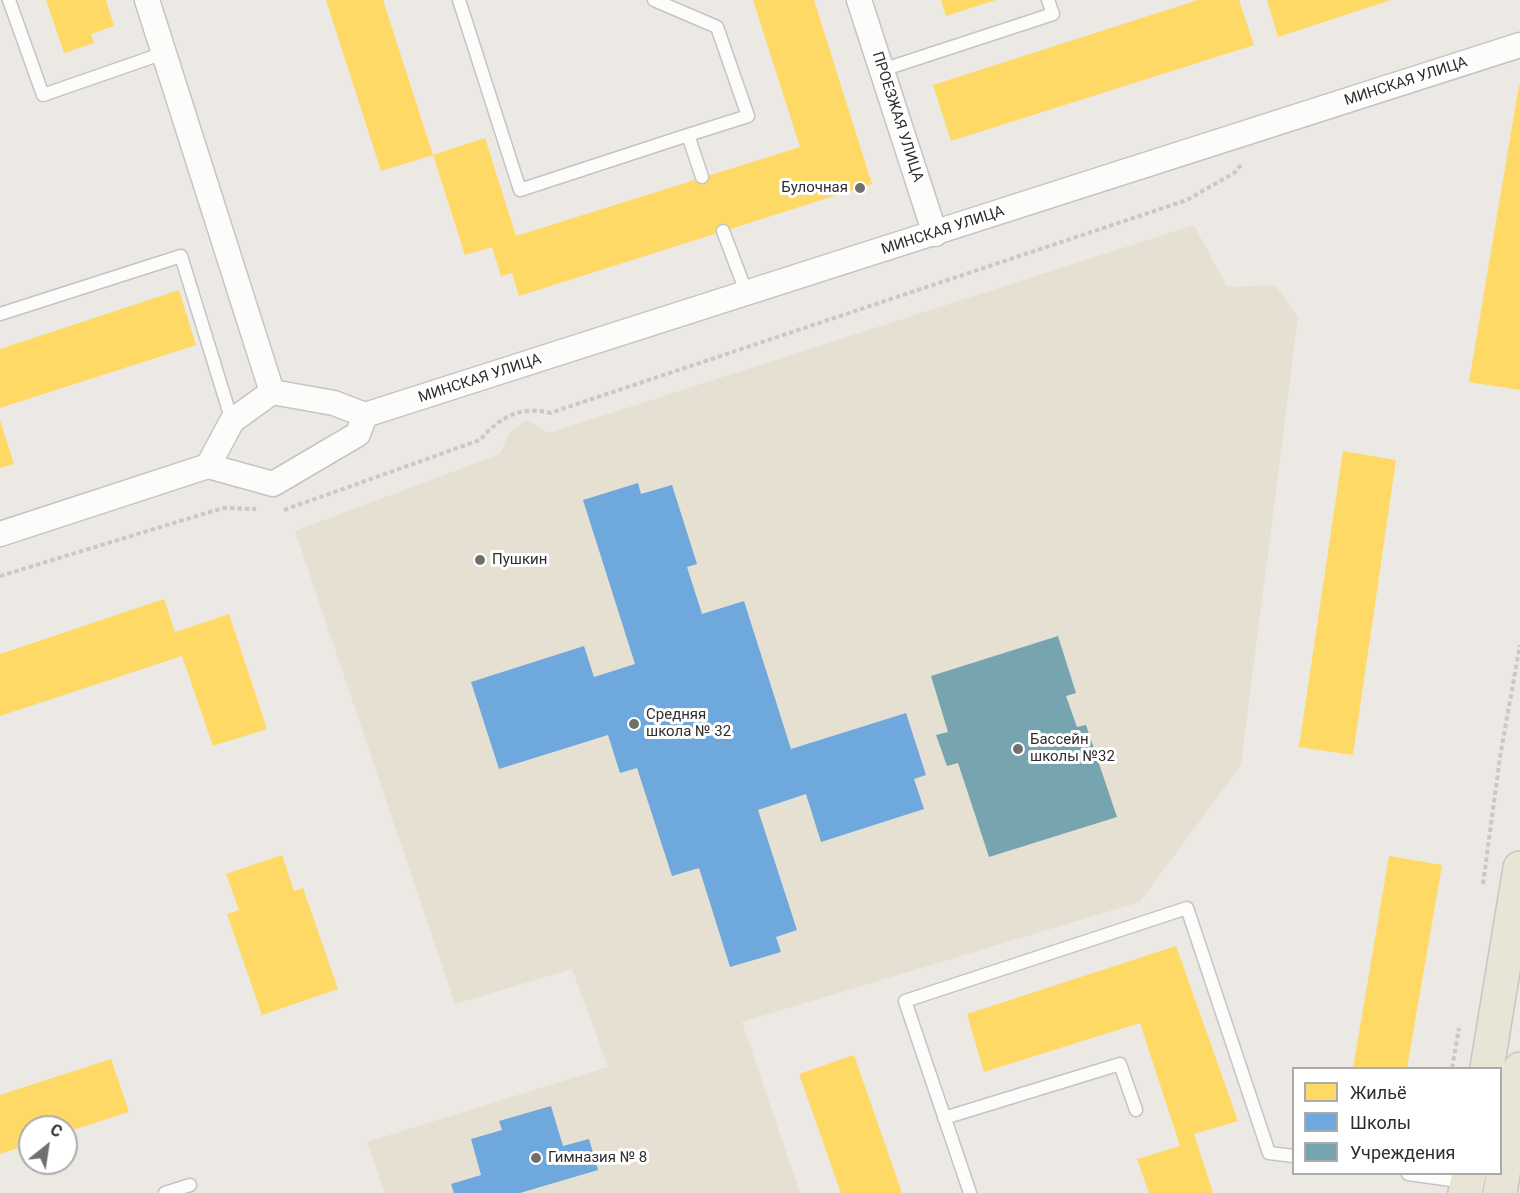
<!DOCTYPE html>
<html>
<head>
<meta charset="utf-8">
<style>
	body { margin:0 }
	#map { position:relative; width:1520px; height:1193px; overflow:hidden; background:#ece8e4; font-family:Roboto,sans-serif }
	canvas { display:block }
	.legend { position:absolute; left:1292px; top:1067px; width:210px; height:108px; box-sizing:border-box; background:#fff; border:2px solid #ababab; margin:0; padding:8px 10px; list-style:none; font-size:18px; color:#2e2e2e }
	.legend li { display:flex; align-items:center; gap:12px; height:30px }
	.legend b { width:30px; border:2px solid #ababab }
	.north { position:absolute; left:18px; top:1115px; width:60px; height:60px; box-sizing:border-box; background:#fff; border:2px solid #ababab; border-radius:50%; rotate:30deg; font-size:16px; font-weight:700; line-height:24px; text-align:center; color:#2e2e2e }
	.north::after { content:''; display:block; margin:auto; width:21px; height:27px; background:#706f6e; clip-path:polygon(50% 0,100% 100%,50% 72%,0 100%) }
</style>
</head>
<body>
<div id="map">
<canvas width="1520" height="1193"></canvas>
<ul class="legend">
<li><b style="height:16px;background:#ffd966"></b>Жильё</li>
<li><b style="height:16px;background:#6fa8dc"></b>Школы</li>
<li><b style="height:16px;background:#76a5af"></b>Учреждения</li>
</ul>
<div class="north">С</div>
</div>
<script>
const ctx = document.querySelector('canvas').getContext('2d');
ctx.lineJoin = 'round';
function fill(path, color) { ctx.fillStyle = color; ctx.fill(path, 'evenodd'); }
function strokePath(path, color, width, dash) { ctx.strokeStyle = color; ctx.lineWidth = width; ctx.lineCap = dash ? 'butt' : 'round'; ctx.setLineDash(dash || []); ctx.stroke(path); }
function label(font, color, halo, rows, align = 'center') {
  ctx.font = font + ' Roboto,sans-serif'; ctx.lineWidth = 6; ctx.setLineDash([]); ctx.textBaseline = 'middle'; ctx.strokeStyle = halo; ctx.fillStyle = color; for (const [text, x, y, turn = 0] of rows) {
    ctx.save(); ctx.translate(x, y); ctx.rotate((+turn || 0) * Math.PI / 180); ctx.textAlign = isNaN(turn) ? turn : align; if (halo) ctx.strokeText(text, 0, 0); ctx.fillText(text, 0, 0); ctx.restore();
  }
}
fill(new Path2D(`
	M1194,225l33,62 48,-2 23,32 -57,448 -101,137 -398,120 58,171h-415l-18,-51 241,-75 -36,-98 -117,35 -160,-473 205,-77 9,-21 18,-13 22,13z`), '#e6e0d3');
fill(new Path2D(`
	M46,0h60l8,26 -23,8 3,9 -30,10z
	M326,0h57l50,155 52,-17 31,98 284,-89 -47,-147h61l58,184 -353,112 -7,-23 -11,3 -9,-29 -27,8 -32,-100 -52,16z
	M941,0h55l-50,16z
	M1198,0h41l15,45 -303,96 -18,-56z
	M1267,0h124l-113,37z
	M1519,85h1v305l-51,-8z
	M179,290l17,55 -196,63v-59z
	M0,420l14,44 -14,4z
	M1343,451l53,9 -43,295 -54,-8z
	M164,599l11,33 54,-18 38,115 -54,17 -31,-90 -182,60v-62z
	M282,855l12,36 9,-3 35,101 -76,26 -35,-101 12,-4 -13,-36z
	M1389,856l53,9 -35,203h-54z
	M1176,946l62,175 -44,13 19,59h-64l-12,-34 43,-13 -40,-123 -156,49 -17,-58z
	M854,1055l48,138h-61l-42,-119z
	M111,1059l18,53 -63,20v-5h-36v17l-30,10v-59z`), '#ffd966');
fill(new Path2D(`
	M638,483l3,11 31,-9 25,79 -10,3 15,47 42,-13 47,148 115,-36 20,62 -12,4 10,30 -103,33 -15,-48 -48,16 39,120 -21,7 5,15 -51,15 -31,-99 -27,8 -35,-108 -17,5 -12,-38 -109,34 -28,-87 113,-36 10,31 41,-13 -52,-164z
	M551,1106l12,40 26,-7 9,31 -78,23h-66l-3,-9 30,-9 -10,-36 31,-9 -3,-9z`), '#6fa8dc');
fill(new Path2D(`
	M1058,636l18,57 -10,3 11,31 9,-2 31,92 -128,40 -31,-94 -11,3 -11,-31 12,-3 -17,-56z`), '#76a5af');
const lane = new Path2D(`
	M9,0l34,95 121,-42
	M459,0l61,190 168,-55
	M654,0l63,27 31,89 -60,19 14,42
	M882,70l171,-56 -5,-14
	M723,231l24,63
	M0,314l181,-58 51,165
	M944,1118l176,-54 16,46
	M1408,1174l58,8
	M165,1193l25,-8
	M970,1193l-65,-192 282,-93 82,245 25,3`);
const street = new Path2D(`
	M147,0l125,392
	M859,0l76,234
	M208,466l24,-45 40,-29 62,11 31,12 1155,-370
	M0,534l208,-68 65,18 85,-50 7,-19`);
const primary = new Path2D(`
	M1487,1068l33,-200
	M1465,1193l4,-19
	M1500,1193l20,-124`);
strokePath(lane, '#c5c4c5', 15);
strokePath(street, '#c5c4c5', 27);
strokePath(primary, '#c6c5c4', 36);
strokePath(new Path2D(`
	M284,510l196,-70c19,-22 40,-35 70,-27l637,-213 47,-27 8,-9
	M0,576l223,-68 33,1
	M1483,884l17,-127 20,-112
	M1452,1068l7,-40`), '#c9c9c8', 4, [4.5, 3]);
strokePath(lane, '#fcfcfb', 12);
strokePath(street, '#fcfcfb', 24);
strokePath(primary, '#e8e4d6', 33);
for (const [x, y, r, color] of [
	[860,188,6,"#706f6e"],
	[480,560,6,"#706f6e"],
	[634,724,6,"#706f6e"],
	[1018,749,6,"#706f6e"],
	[536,1158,6,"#706f6e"]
]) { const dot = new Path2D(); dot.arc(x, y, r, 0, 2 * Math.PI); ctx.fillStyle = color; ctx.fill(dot); strokePath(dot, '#fff', 2); }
label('15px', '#2e2e2e', '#fff', [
	["МИНСКАЯ УЛИЦА",1406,82,-18],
	["ПРОЕЗЖАЯ УЛИЦА",897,117,72],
	["МИНСКАЯ УЛИЦА",943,231,-18],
	["МИНСКАЯ УЛИЦА",480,379,-18]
]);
label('15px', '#2e2e2e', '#fff', [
	["Булочная",848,188,"right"],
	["Пушкин",492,560],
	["Средняя",646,715],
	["школа № 32",646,732],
	["Бассейн",1030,740],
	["школы №32",1030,757],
	["Гимназия № 8",548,1158]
], 'left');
</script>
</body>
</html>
